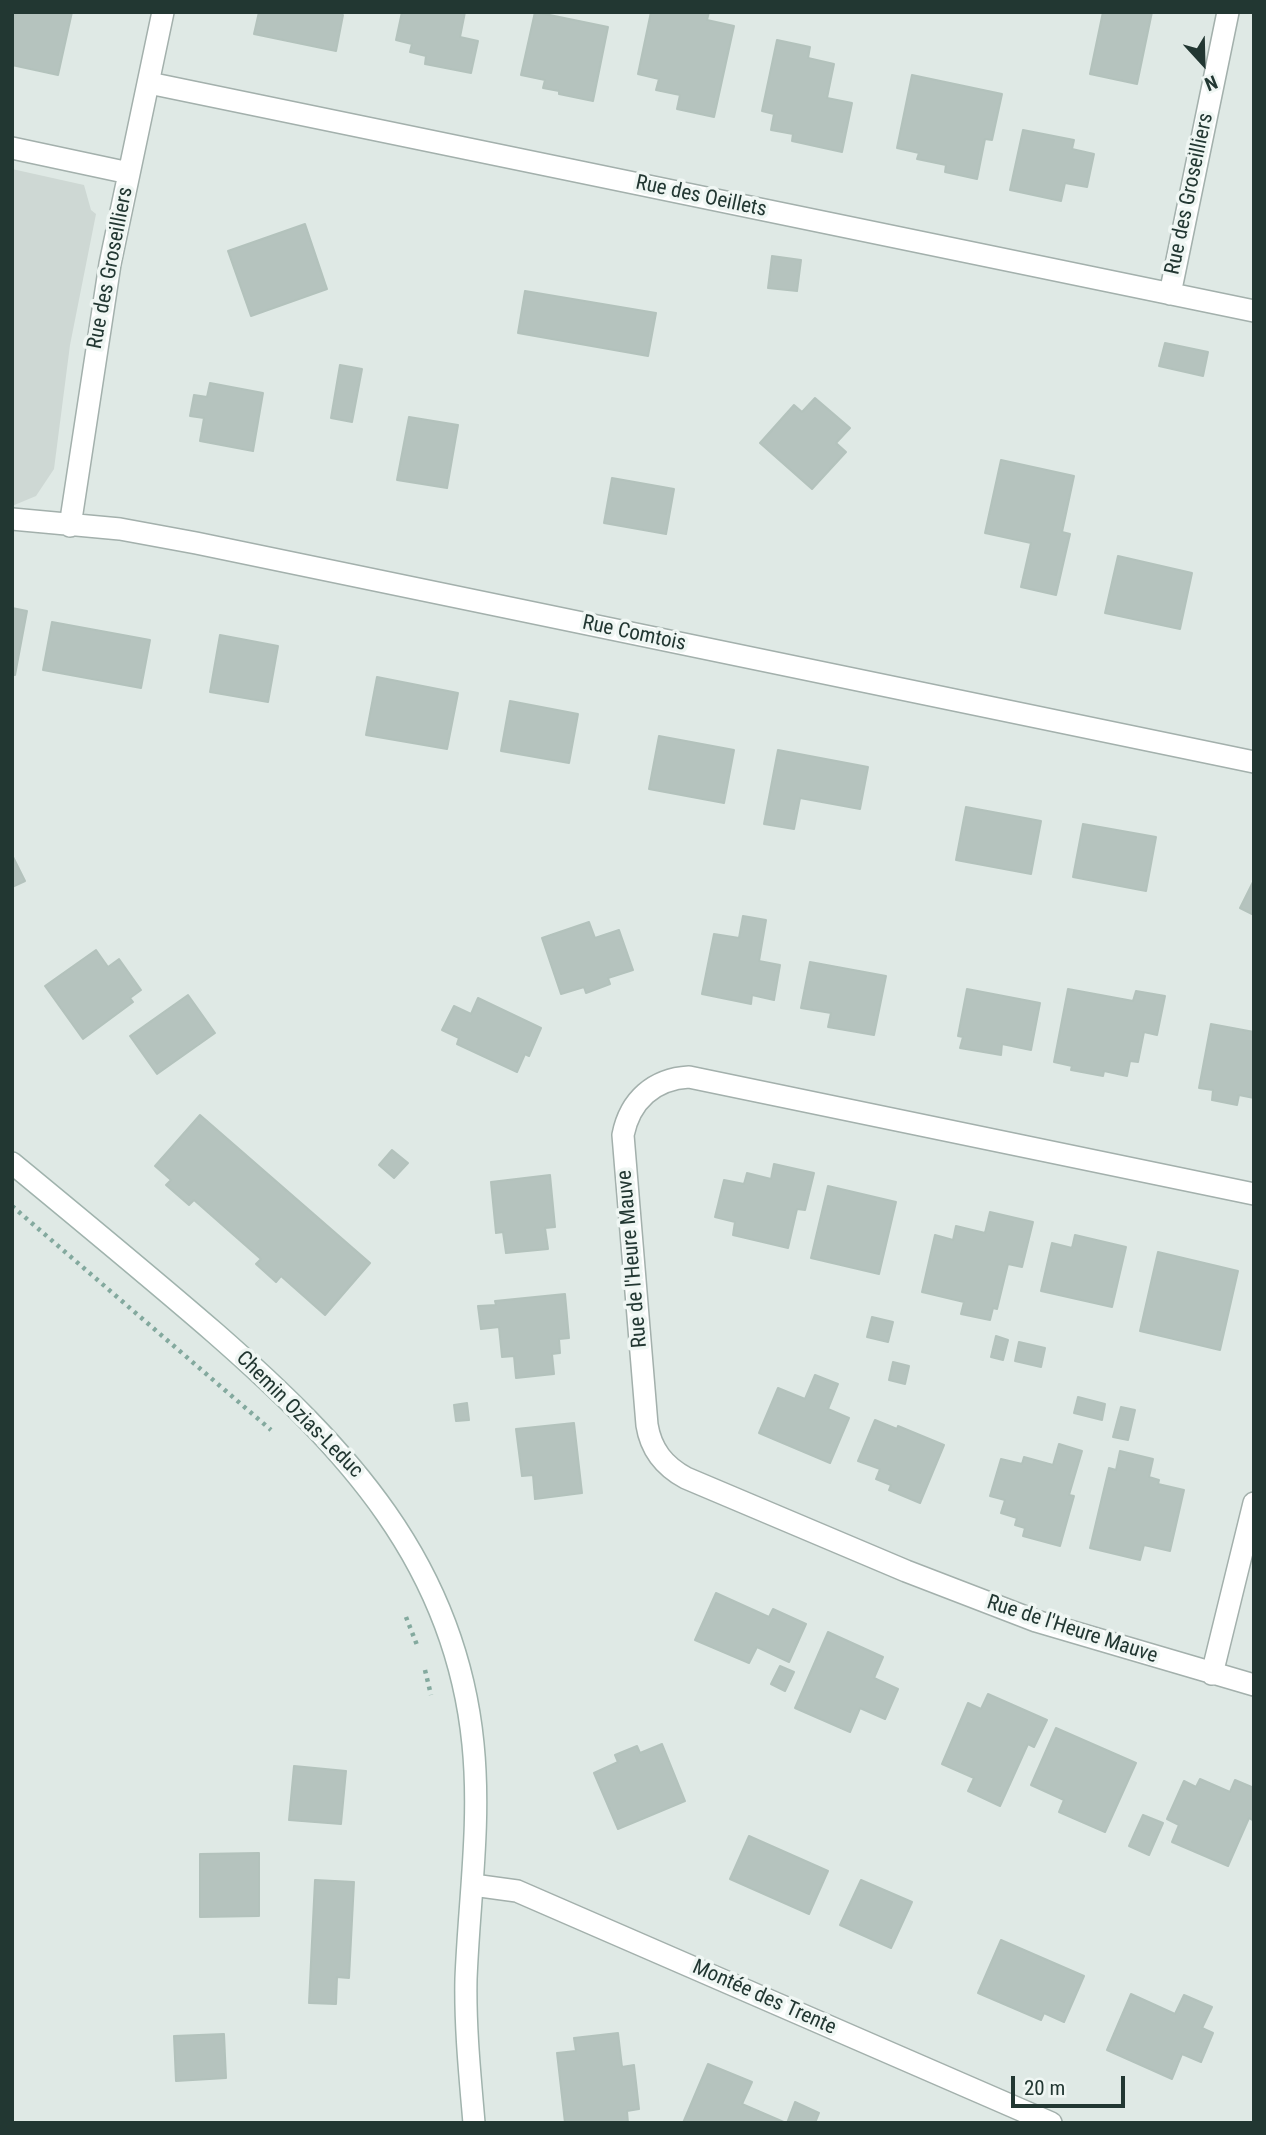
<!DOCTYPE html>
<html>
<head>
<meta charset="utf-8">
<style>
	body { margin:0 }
	#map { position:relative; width:1266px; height:2135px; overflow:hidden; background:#dfe9e5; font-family:"Roboto Condensed",sans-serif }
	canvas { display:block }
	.frame { position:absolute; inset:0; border:14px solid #223732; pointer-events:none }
	.north { position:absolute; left:1168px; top:28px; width:70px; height:70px; -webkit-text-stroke:5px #eff6f3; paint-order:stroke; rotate:158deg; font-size:19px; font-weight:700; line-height:28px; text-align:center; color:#223732 }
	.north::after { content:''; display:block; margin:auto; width:24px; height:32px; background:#223732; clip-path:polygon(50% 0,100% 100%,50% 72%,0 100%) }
	.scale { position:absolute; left:1011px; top:2076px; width:114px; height:32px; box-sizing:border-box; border:4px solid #223732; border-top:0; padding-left:9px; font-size:21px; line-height:24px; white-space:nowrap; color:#223732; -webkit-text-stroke:5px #eff6f3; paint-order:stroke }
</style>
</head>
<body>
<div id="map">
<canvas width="1266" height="2135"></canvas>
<div class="frame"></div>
<div class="north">N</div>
<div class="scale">20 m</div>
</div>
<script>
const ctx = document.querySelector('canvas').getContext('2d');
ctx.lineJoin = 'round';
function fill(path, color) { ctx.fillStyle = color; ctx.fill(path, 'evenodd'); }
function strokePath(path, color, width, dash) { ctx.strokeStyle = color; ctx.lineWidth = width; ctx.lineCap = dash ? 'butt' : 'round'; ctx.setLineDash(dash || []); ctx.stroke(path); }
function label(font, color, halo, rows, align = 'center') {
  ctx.font = font + ' "Roboto Condensed",sans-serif'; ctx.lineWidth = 7; ctx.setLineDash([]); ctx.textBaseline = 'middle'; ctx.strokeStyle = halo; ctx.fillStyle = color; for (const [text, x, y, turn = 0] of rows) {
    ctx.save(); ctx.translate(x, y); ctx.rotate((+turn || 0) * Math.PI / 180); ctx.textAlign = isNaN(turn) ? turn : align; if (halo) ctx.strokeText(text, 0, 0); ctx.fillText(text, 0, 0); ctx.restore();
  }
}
fill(new Path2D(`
	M12,169l72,16 7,25 5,4 -26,131 -16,124 -18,27 -24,10z`), '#ced8d4');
const building = new Path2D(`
	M12,12h60l-14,63 -46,-10z
	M259,12h79l5,3 -7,36 -82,-17z
	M402,12h63l-5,25 18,4 -7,32 -46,-9 1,-8 -16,-4 2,-8 -16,-4z
	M535,12l73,15 -15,74 -34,-7v-3l-16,-3 2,-8 -24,-5z
	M651,12h58l-2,8 27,6 -20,91 -37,-8 3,-14 -24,-5 3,-11 -21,-5z
	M1103,12h49l-15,72 -47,-10z
	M777,40l33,7 -2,11 26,6 -7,34 25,5 -10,49 -50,-11 1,-7 -22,-4 3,-16 -12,-3z
	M912,75l90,19 -10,46 -7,-1 -8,40 -32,-7 1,-7 -29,-6 2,-6 -22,-5z
	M1023,130l51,10 -2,9 22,5 -7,33 -22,-4 -4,18 -51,-11z
	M305,224l22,65 -76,27 -23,-65z
	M772,256l29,4 -4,31 -29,-3z
	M525,291l131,22 -8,43 -130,-23z
	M1165,343l43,9 -5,24 -44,-10z
	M340,365l22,4 -10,53 -21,-4z
	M210,383l53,10 -10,58 -53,-10 4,-23 -14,-2 4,-21 13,2z
	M815,398l35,30 -14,15 10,9 -34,37 -52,-46 34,-38 8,7z
	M409,417l49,8 -11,63 -50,-8z
	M1001,460l73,16 -12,56 8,2 -14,61 -35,-8 10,-44 -46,-10z
	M612,478l62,11 -8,45 -62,-11z
	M1118,556l74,17 -12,56 -75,-16z
	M12,608l15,3 -12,64h-3z
	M52,622l98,18 -9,48 -98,-18z
	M220,635l58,11 -10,56 -58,-10z
	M377,677l81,16 -11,56 -81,-14z
	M510,701l68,13 -9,49 -68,-12z
	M659,736l75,14 -10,53 -75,-14z
	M778,750l90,17 -8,42 -60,-11 -6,31 -30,-5z
	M966,807l75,14 -10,53 -75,-14z
	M1083,824l73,13 -10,54 -73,-14z
	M12,855l13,26 -13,6z
	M1254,880v35l-14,-7z
	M743,916l23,4 -7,41 21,4 -6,35 -22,-5 -1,9 -49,-10 12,-60 25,4z
	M589,922l6,16 24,-8 14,40 -25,8 2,6 -24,9 -2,-6 -23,7 -19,-56z
	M96,950l12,17 11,-8 22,31 -11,8 3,4 -50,37 -38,-53z
	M810,962l76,14 -12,59 -46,-8 3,-14 -30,-5z
	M967,989l73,14 -9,47 -29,-6 -1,11 -41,-7 3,-11 -5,-1z
	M1068,989l65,12 3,-10 29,5 -8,39 -13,-3 -6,30 -8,-1 -3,15 -23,-5 -1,5 -32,-6 1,-4 -18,-4z
	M188,995l27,38 -58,41 -27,-38z
	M478,998l63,30 -12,28 -4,-2 -8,18 -60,-28 2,-6 -17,-8 12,-24 17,8z
	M1211,1024l43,8v66l-15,-3 -2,10 -25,-5 1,-10 -14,-2z
	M200,1115l170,148 -45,52 -44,-39 -5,6 -20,-18 5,-5 -67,-59 -5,5 -23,-20 5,-5 -16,-14z
	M392,1150l16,13 -14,15 -15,-13z
	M774,1164l40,9 -9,37 -8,-1 -9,39 -55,-13 2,-13 -20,-5 9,-37 20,4 3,-11 24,6z
	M550,1175l5,52 -10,1 3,21 -42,4 -3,-21 -7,1 -5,-51z
	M828,1186l68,16 -17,72 -68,-16z
	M990,1212l43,10 -11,45 -14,-3 -11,45 -4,-1 -3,12 -29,-6 3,-12 -42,-10 13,-57 18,5 3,-14 29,7z
	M1075,1235l51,12 -14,60 -71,-16 11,-48 20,5z
	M1158,1252l80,19 -18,79 -80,-19z
	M565,1294l4,44 -10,1 1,14 -8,1 2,20 -38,4 -2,-22 -12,1 -3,-30 -18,2 -3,-23 18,-1 -1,-4z
	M872,1317l21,5 -5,20 -21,-5z
	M996,1336l12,4 -5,20 -12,-3z
	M1019,1342l26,6 -4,19 -26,-6z
	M893,1362l16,4 -4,18 -16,-4z
	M815,1375l23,9 -10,25 21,9 -19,45 -71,-30 19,-45 27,11z
	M1078,1397l27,7 -3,16 -28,-7z
	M467,1403l2,17 -13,1 -2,-16z
	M1121,1407l14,3 -7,30 -15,-3z
	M875,1420l22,9 1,-3 46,19 -24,58 -31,-13 2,-5 -15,-6 4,-10 -22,-8z
	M574,1423l8,70 -47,6 -2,-24 -11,1 -6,-47z
	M1059,1444l23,7 -13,44 5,1 -14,50 -37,-10 2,-8 -10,-3 2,-7 -16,-5 4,-13 -15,-4 11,-37 21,5 2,-7 29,8z
	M1120,1451l33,8 -4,18 10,3 -1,4 26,6 -14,61 -26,-6 -4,15 -50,-12 19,-80 7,2z
	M716,1593l53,24 4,-8 33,15 -17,38 -32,-15 -8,16 -54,-23z
	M828,1632l55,25 -9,21 24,11 -13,30 -25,-11 -10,24 -55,-24z
	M780,1666l14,6 -9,19 -14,-7z
	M988,1694l59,26 -13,27 -6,-3 -28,62 -32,-15 6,-13 -32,-14 26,-61 13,6z
	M1056,1728l80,35 -31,69 -46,-20 5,-12 -33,-15z
	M662,1744l23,57 -67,28 -24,-56 24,-11 -3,-7 22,-9 3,7z
	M294,1766l52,5 -5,53 -52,-4z
	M1200,1779l30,13 5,-12 19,8v33l-5,-3 -21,48 -56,-24 7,-17 -12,-6 17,-38 12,6z
	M1143,1815l20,8 -14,32 -20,-9z
	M749,1836l79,35 -19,43 -79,-35z
	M259,1853v63l-59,1v-63z
	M315,1880l39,2 -5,96 -12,-1 -1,27 -27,-1z
	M861,1880l51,22 -21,46 -51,-23z
	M1001,1940l83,36 -20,46 -20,-9 -3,7 -63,-27z
	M1131,1994l44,20 9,-19 28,12 -10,21 11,5 -12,29 -19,-8 -10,25 -65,-29z
	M618,2033l4,34 12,-2 5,44 -12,2 1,12h-63l-8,-70 19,-2 -2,-13z
	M224,2034l2,44 -50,3 -2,-45z
	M708,2064l44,18 -10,22 44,19h-103z
	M795,2102l24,11 -4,10h-28z`);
fill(building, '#b5c3be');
strokePath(building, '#b3c2bc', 2);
const street = new Path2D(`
	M149,83l1105,228
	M12,148l117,25
	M1170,294l58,-282
	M12,519l108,10 76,14 1058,219
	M70,526l40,-262 53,-252
	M1254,1194l-565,-117c-35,2 -59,23 -66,58l24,290c4,25 17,41 39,53l220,93 130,50 218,64
	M1212,1674l42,-171
	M473,1885l44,6 534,232`);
const secondary = new Path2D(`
	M12,1163c68,56 136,112 203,170 130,114 240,229 258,411 8,79 -4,157 -7,235 -1,48 4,97 8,144`);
strokePath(street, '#a3b0ac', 24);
strokePath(secondary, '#a0b3ad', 24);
strokePath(new Path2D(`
	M12,1206l259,224
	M406,1617l11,28
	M425,1670l6,25`), '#83a99e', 4.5, [3.5, 5]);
strokePath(street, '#fff', 21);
strokePath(secondary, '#fff', 21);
label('21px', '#223732', '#eff6f3', [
	["Rue des Groseilliers",1190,194,-78],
	["Rue des Oeillets",701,197,12],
	["Rue des Groseilliers",111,268,-79],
	["Rue Comtois",634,634,12],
	["Rue de l'Heure Mauve",633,1259,-95],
	["Chemin Ozias-Leduc",299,1415,45],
	["Rue de l'Heure Mauve",1072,1630,18],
	["Montée des Trente",764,1998,24]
]);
</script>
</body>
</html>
